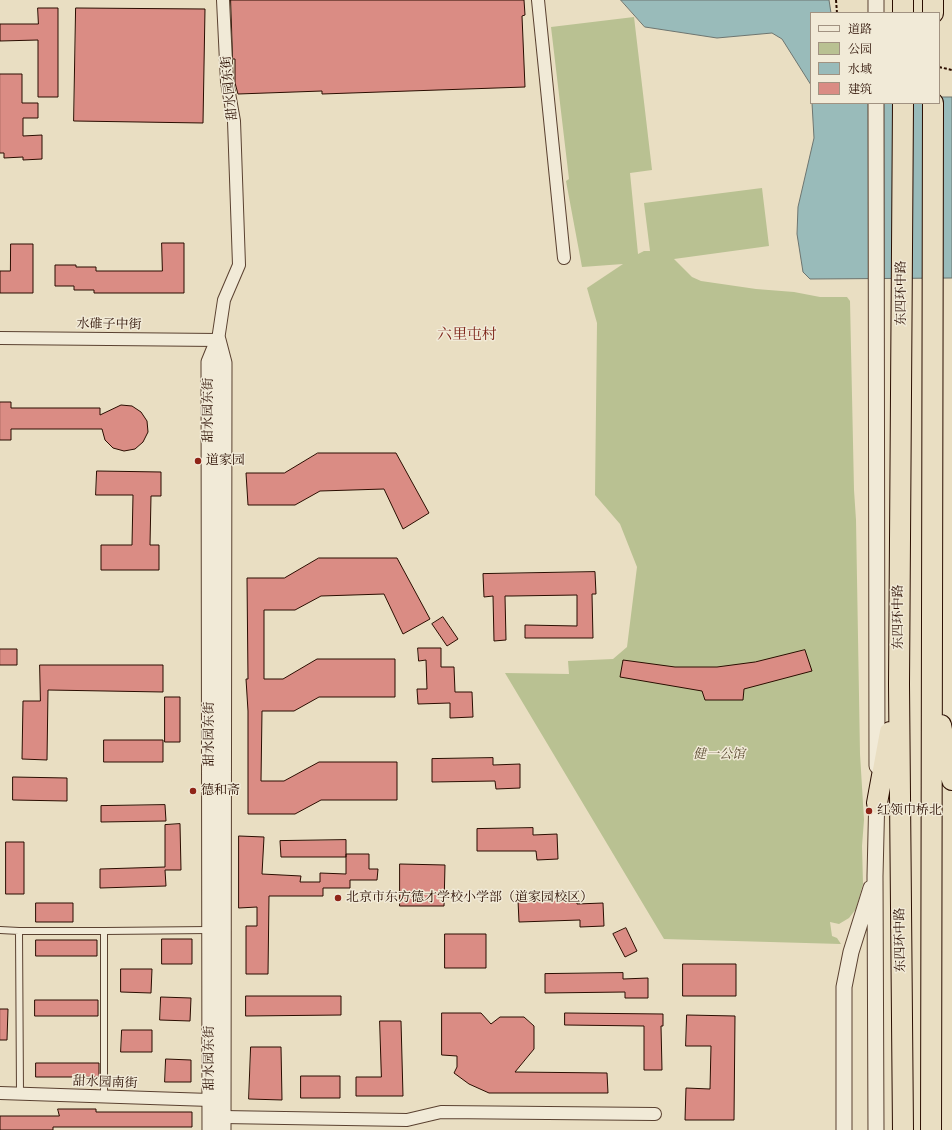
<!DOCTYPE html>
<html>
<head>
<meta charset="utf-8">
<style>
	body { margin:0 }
	#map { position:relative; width:952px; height:1130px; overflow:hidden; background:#e9dec2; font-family:Cardo,"Noto Serif SC",serif }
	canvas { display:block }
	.legend { position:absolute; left:810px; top:12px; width:130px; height:92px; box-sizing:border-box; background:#f1ead7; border:1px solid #a19281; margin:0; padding:5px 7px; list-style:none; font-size:12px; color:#2a0d00 }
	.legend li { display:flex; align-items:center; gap:8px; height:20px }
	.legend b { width:20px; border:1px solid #a19281 }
</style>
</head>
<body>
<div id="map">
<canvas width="952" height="1130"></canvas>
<ul class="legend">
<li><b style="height:5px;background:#f1ead7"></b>道路</li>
<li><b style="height:11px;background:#b9c192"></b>公园</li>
<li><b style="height:11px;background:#99bbba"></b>水域</li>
<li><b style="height:11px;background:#da8c84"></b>建筑</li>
</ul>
</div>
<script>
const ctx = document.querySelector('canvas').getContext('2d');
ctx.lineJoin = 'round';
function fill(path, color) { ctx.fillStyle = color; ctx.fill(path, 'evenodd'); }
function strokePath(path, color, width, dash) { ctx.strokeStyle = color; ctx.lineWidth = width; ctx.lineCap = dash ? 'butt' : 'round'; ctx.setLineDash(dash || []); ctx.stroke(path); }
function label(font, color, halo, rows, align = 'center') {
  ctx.font = font + ' Cardo,"Noto Serif SC",serif'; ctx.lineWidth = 3; ctx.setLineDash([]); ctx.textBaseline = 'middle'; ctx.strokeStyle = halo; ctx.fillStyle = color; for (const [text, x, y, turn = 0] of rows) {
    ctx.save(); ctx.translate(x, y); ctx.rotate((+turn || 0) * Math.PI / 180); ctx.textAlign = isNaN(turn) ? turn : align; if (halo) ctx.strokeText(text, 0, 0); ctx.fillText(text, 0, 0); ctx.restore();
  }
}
fill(new Path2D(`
	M634,17l18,153 -22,3 8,81 6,-3h6l-6,-48 118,-15 7,58 -95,13 18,18 9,4 55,8 38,3 26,5h27l3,4 4,189 2,30 4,234 4,66 -2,26 1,38 -7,25 -7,9 -10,6 -9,-2 2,14 5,2 4,6 -177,-5 -159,-266 64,1 -1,-13 45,-2 14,-12 10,-80 -17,-43 -25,-29 2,-172 -10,-35 36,-24 -41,3 -16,-86 3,-2 -18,-152z`), '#b9c192');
const water = new Path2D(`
	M621,0h208l2,13h-20v72l-29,-46 -10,-6 -55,5 -72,-11z
	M939,97h13v181l-142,1 -7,-7 -6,-38 1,-27 16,-69 -2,-35h127z`);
fill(water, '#99bbba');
strokePath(water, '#6d7570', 1);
const building = new Path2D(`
	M231,0h293l1,15 -3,1 3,71 -203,7v-3l-84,3 -3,-11v-24h-2z
	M38,8h20v89h-20v-57l-38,1v-17h38z
	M76,8l129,1 -2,114 -129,-2z
	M0,74h22v29h16v15h-15v18l19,-1v24l-19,1v-3l-19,1v-5h-4z
	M162,243h22v50h-90v-3h-20v-4h-19v-21h21v2h20v4h66z
	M11,244h22v49h-33v-22h10z
	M0,402h11v6h89v7l21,-10 11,1 9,6 6,9 1,11 -5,10 -8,7 -11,2 -11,-3 -8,-8 -3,-11h-91v11h-11z
	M318,453h78l33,60 -26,16 -19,-40 -64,2 -25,14h-47l-2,-32h38z
	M97,471l64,1v24h-10l-1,49h9v25h-58v-25h31l1,-50h-37z
	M319,558h78l33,61 -27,15 -19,-40 -63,2 -26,14h-31v69h19l34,-20h78v38h-76l-25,14h-32l-1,70h23l35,-19h78v38h-76l-26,14h-47v-103l-2,-32h2l-1,-101h37z
	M595,572l1,22h-4l1,44h-68v-13l52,1v-31l-65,1h-7l1,44 -12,1 -1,-45 -9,1 -1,-23z
	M443,617l15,22 -11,7 -15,-22z
	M418,648h23v19h13l1,25h17l1,25 -23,1v-15l-32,1 -1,-15h10l-1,-29 -7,1z
	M0,649h17v16h-17z
	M805,650l7,21 -68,18 -1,11h-38l-3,-9 -82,-14 3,-17 52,7h42l38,-5z
	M40,665h123v27l-115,-2 -1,70 -25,-1 1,-58h17z
	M165,697h15v45h-15z
	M104,740h59v22h-59z
	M493,758v7l27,-1v24l-24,1 -1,-8 -63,1v-23z
	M13,777l54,1v23l-54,-1z
	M165,805l1,16 -65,1v-16z
	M180,824l1,46h-16l1,16 -66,2v-19l65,-2v-42z
	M533,828v7l24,-1 1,25 -21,1 -1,-9h-59v-22z
	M239,836l25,1 -2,37 39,2 -1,6h20v-9l26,1v-20h23v15h9l-1,11h-27v8h-27v8h-54l-1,78h-22v-48h11v-19l-18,1z
	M346,840v17h-65l-1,-16z
	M6,842h18v52h-18z
	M400,864l45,1 -1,41h-44z
	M577,899v5l26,-1 1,23 -24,1v-7l-61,2 -1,-22z
	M36,903h37v19h-37z
	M626,928l11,23 -12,6 -12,-23z
	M445,934h41v34h-41z
	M162,939h30v25h-30z
	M36,940h61v16h-61z
	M683,964h53v32h-53z
	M121,969h31l-1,24 -30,-1z
	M623,973v6l25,-1v20h-23v-6l-80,1v-19z
	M246,996h95v19l-95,1z
	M161,997l30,1 -1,23 -30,-1z
	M35,1000h63v16h-63z
	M0,1009h8l-1,31h-7z
	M442,1013h39l10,11 9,-7h24l10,9v23l-19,23 92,1 1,20h-119l-20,-9 -15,-11 3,-6v-11l-15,-1z
	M565,1013l98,1v12h-2l1,44h-18v-44l-79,-1z
	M687,1015l48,1 -1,104h-49l1,-32 24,1 1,-43h-25z
	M380,1021h21l2,75h-47v-19h25z
	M122,1030h30v22h-31z
	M251,1047h30l1,53 -33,-1z
	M166,1059l25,1v22h-26z
	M36,1063h63v14h-63z
	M301,1076h39v22h-39z
	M58,1109h38v3h96v15h-139v3h-53v-14h59z`);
fill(building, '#da8c84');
strokePath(building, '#2a0d00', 1);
const service = new Path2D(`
	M0,930l19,1 1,163
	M19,931h85
	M104,1097v-166l106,-1`);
const minor = new Path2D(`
	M538,0l26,258
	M0,338l218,2 6,-40 15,-35 -5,-144 -7,-39 -4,-82
	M0,1093l210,7
	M223,1117l184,3 34,-8 214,2`);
const tertiary = new Path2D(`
	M876,0v13
	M876,103l1,663
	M218,340l6,23 -1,767
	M210,1130l-1,-768 9,-22
	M844,1130v-143l7,-35 20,-64
	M876,1130l-1,-254 2,-84`);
const trunk = new Path2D(`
	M903,0v13
	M933,13v-13
	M903,103l-4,581 4,446
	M941,725l11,55
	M877,803l13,-71
	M931,1130l2,-1027`);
strokePath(service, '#5a4130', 8);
strokePath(minor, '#5a4130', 14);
strokePath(tertiary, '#5a4130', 17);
strokePath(trunk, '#2a0d00', 22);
strokePath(new Path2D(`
	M836,0l1,13
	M939,67l13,3`), '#2a0d00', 2, [3, 2]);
strokePath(service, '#f1ead7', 6);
strokePath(minor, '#f1ead7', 12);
strokePath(tertiary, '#f1ead7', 15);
strokePath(trunk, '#e9dec2', 20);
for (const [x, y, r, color] of [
	[198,461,4,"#8f2418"],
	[193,791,4,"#8f2418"],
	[869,811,4,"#8f2418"],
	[338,898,4,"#8f2418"]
]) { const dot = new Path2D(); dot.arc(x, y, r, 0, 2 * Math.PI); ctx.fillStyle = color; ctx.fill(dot); strokePath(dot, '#f1ead7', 1.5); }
label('13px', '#2a0d00', '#f1ead7', [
	["甜水园东街",230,88,-96],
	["东四环中路",902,293,-90],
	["水碓子中街",109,325,1],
	["甜水园东街",209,410,-90],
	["东四环中路",899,617,-90],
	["甜水园东街",210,734,-90],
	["东四环中路",901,940,-91],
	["甜水园东街",210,1058,-90],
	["甜水园南街",105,1083,2]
]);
label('13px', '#2a0d00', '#f1ead7', [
	["道家园",206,461],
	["德和斋",201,791],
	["红领巾桥北",877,811],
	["北京市东方德才学校小学部（道家园校区）",346,898]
], 'left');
label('italic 13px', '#5c4c33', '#f1ead7', [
	["健一公馆",719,755]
]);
label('15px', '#7a1f14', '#f1ead7', [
	["六里屯村",467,336]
]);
</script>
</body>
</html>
